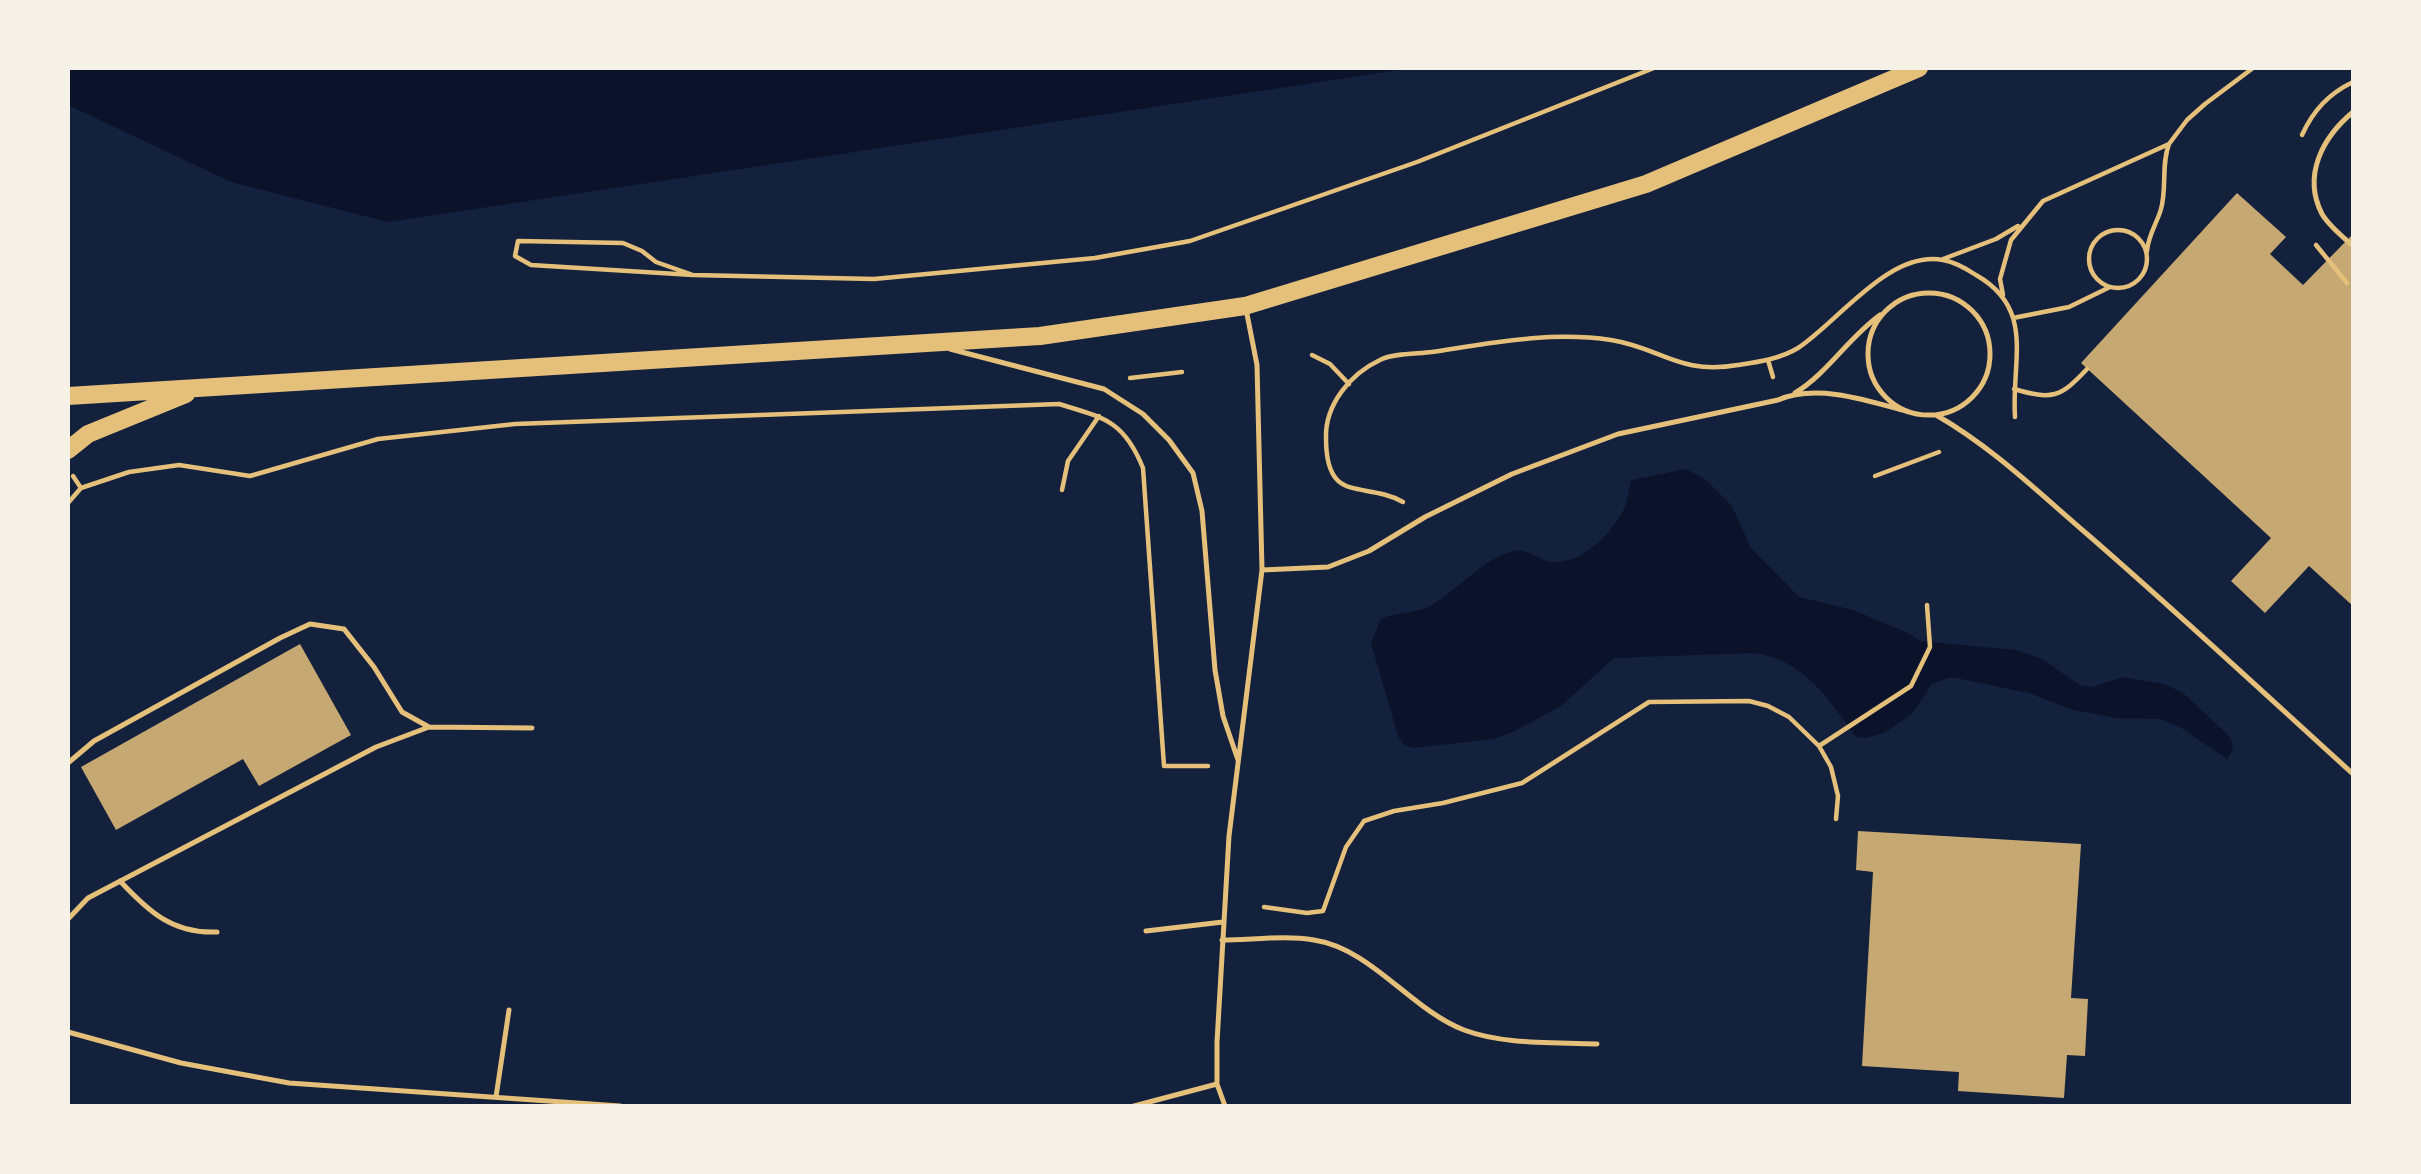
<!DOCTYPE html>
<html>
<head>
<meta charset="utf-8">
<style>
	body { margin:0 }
	#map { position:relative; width:2421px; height:1174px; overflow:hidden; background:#14213d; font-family:"Fira Sans Condensed",sans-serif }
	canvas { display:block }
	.frame { position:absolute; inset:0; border:70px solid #f6f1e7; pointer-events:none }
</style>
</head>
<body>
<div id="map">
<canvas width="2421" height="1174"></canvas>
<div class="frame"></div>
</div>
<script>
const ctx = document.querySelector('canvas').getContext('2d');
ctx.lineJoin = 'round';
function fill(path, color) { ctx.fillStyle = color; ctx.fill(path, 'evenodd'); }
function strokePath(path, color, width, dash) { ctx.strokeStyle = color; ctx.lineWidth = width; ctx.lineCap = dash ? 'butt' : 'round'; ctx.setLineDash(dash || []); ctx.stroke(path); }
fill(new Path2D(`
	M68,68h1345l-1025,154 -157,-40 -163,-77z
	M1686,469l20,11 26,26 19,42 48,49 54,13 53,22 14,9 96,9 26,9 38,26 13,2 29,-10 41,7 19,8 31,29 18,17 2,11 -6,10 -47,-32 -20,-8 -45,-1 -45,-9 -41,-16 -78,-16 -19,7 -20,30 -28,19 -18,5 -10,-1c-27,-38 -53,-78 -103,-84l-139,5 -53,48 -48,26 -20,7 -80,9 -9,-3 -6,-9 -27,-93 10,-24c16,-8 36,-5 51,-14 27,-16 49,-45 81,-54 16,-4 24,10 39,11 30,2 58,-27 71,-51 5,-9 6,-21 8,-31z`), '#0b132b');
fill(new Path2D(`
	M2237,193l49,44 -16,17 33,31 50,-51v372l-44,-40 -44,47 -34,-32 40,-43 -190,-175z
	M300,644l51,91 -92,51 -16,-27 -127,71 -35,-63z
	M1858,831l223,13 -10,154 17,1 -3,57 -18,-1 -3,43 -106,-7 1,-19 -97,-6 11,-194 -17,-2z`), '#c6a872');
strokePath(new Path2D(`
	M2302,135c11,-24 26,-41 51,-53
	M2089 259a29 29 0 1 1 58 0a29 29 0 1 1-58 0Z
	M2316,245l31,38
	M2147,251c1,-15 10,-28 14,-42 6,-21 0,-44 8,-65
	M1943,259l53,-20 22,-13
	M693,275l-37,-13 -14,-11 -19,-8 -105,-2 -3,15 16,9 162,10 181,4 221,-21 95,-17 227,-79 237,-94
	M2003,295l-3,-16 11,-39 32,-39 126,-57 18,-24 18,-16 48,-36
	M2013,318l56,-11 41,-20
	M1312,355l18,9 19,20
	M1768,360l5,17
	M1130,378l52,-6
	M2014,389c38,11 46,9 73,-20
	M1875,476l64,-24
	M81,488l48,-16 50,-7 71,11 128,-37 137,-15 544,-20c46,14 65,17 84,64l21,298h44
	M1062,490l6,-29 31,-45
	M1403,502c-39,-22 -77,4 -77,-64 -1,-33 24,-64 54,-78 14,-7 37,-6 52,-8 59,-9 119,-21 179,-12 51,8 67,35 127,25 20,-3 42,-6 60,-17 41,-27 91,-98 145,-88 11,2 24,9 33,15 60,34 35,86 39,142
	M68,503l13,-15 -8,-12
	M1819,746l92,-60 19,-39 -3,-42
	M1264,907l43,6 16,-2 23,-64 18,-26 30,-10 49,-8 79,-20 127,-81 100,-1 19,5 21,11 30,29 12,21 7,29 -2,23`), '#e5c07b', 4.5);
strokePath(new Path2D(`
	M2353,112c-30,25 -51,63 -31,102 7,12 21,23 31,32
	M1868 354a61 61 0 1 1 122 0a61 61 0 1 1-122 0Z
	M950,349l154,40 39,25 26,26 24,33 9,38 13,159 8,46 15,44
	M1795,393c33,-20 53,-55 85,-78
	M1936,415c56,32 102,77 151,119 90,78 178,160 266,240
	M1262,570l66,-3 41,-16 56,-34 87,-43 106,-40 160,-34c39,-17 91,1 131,12
	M68,763l26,-22 186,-103 30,-14 34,5 30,38 28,45 27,15
	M120,881c29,31 53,53 97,51
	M68,919l20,-21 288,-151 53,-20 103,1
	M1146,931l77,-9
	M1222,940c29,0 63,-5 92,0 58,9 96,69 150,90 40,15 91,12 133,14
	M68,1032l113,31 108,20 331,23
	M496,1097l13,-87
	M1134,1106l83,-22
	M1225,1106l-8,-22v-42l12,-206 33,-266 -5,-205 -11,-56`), '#e5c07b', 5);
strokePath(new Path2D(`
	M68,396l972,-60 205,-30 401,-122 273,-116
	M68,450l20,-16 98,-40`), '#e5c07b', 18);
</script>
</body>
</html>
